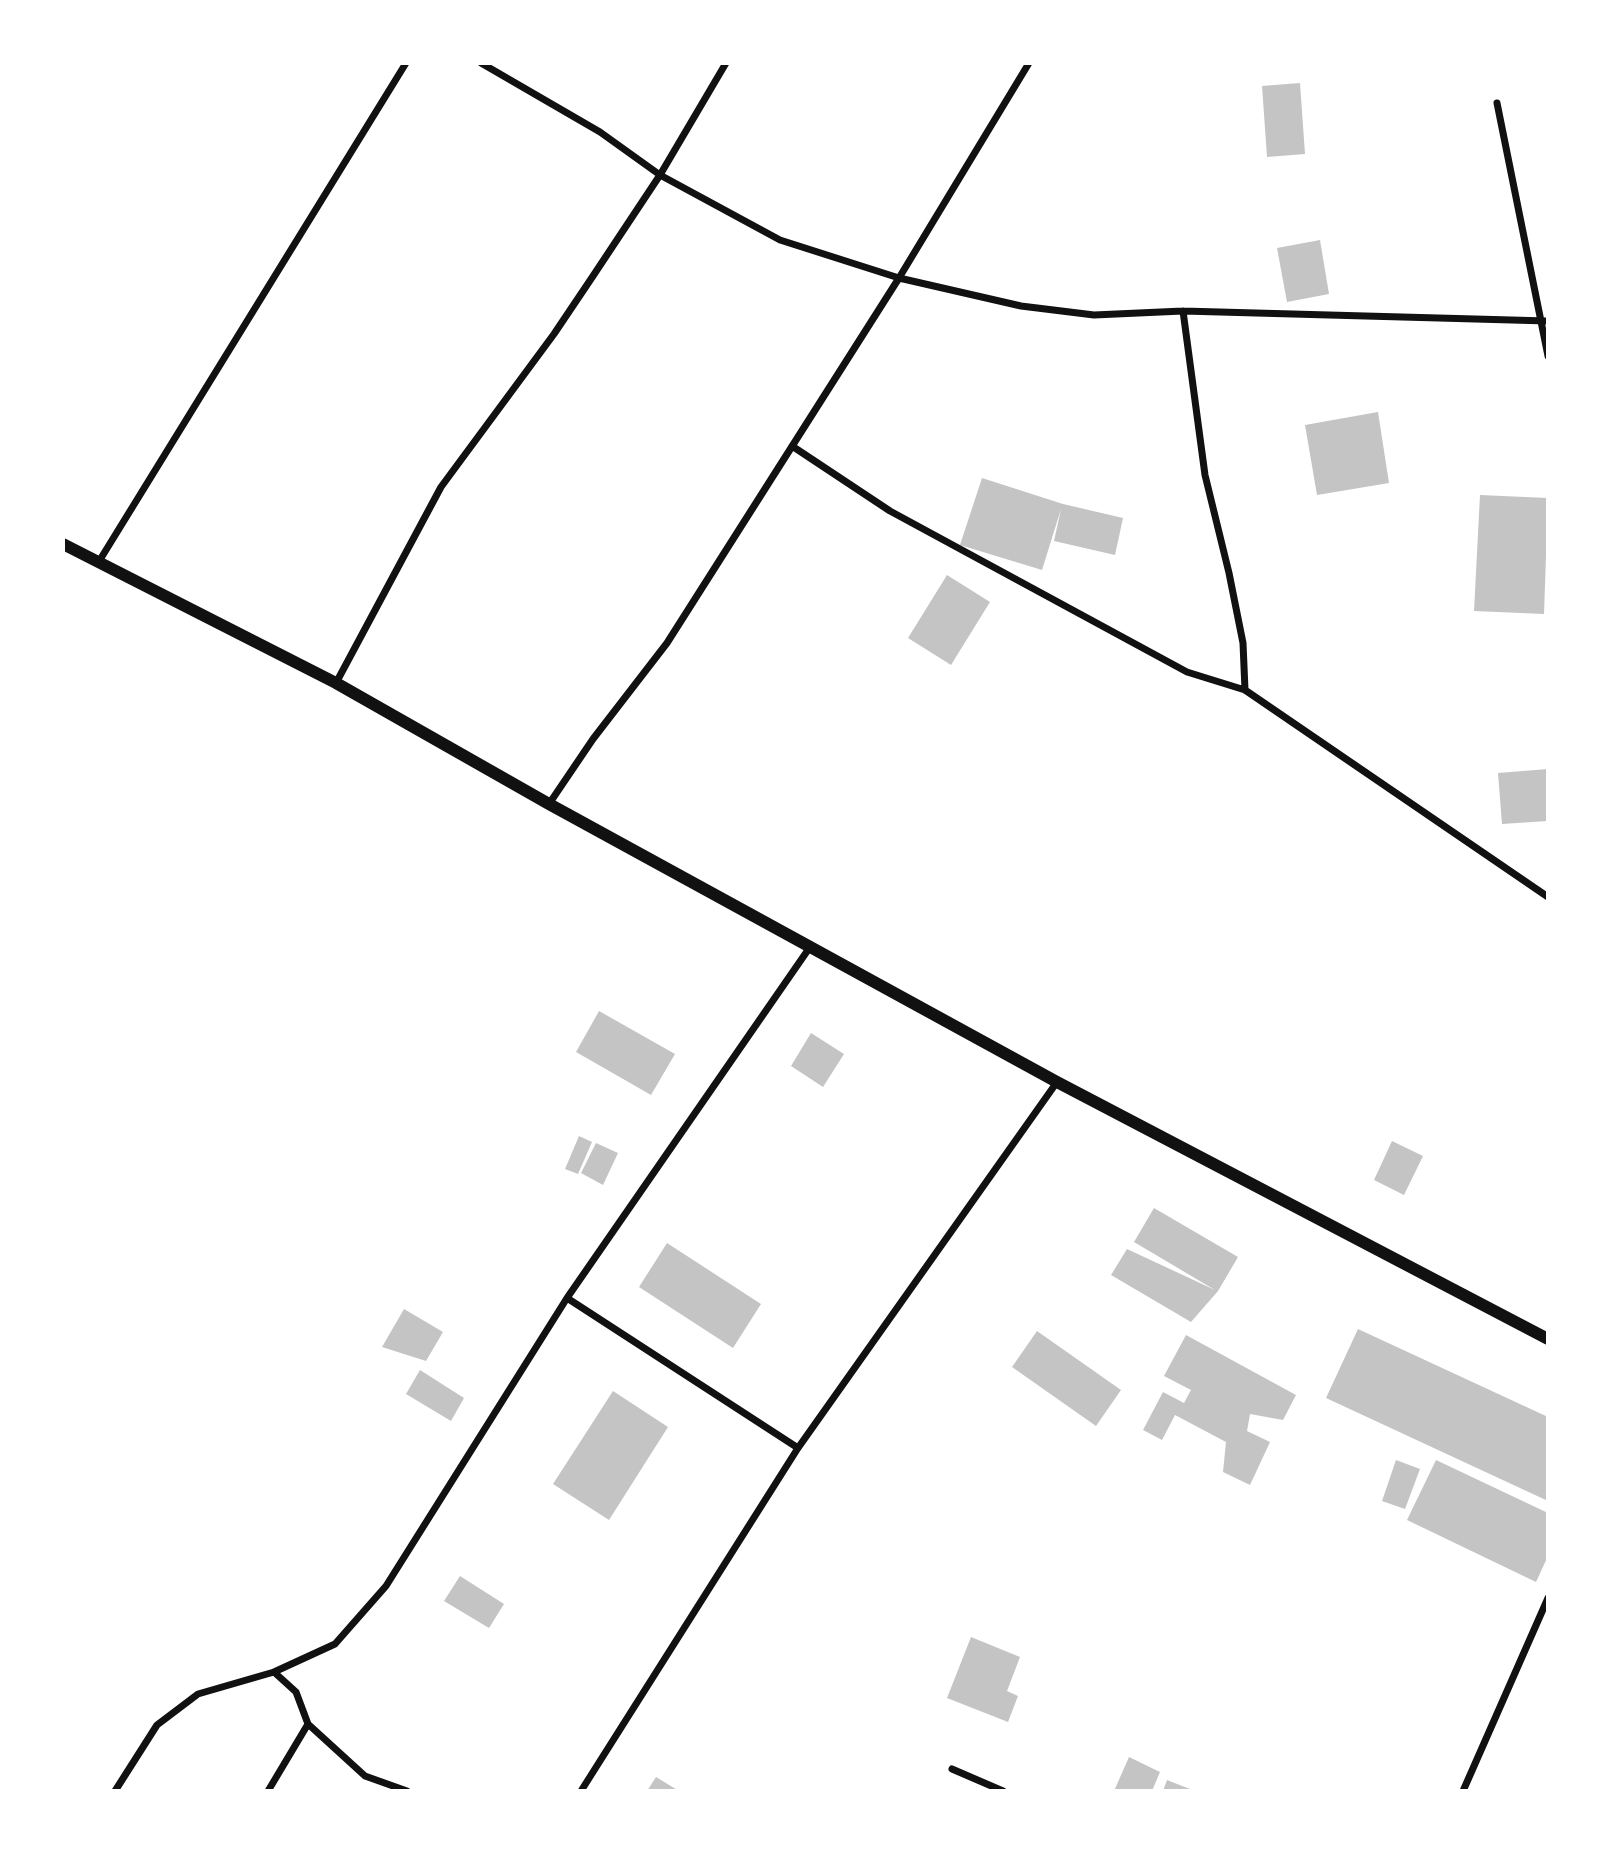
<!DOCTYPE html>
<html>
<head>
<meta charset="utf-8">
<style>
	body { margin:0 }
	#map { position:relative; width:1611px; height:1854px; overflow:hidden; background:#fff; font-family:Spectral,serif }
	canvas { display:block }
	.frame { position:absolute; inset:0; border:65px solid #fff; pointer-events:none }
</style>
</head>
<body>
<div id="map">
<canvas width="1611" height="1854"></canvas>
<div class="frame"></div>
</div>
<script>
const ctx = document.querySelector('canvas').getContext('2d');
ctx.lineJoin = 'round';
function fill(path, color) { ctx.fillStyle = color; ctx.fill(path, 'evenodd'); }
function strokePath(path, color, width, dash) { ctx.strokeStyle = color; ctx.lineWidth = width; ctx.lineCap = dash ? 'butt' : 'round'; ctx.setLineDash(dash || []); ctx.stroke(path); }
fill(new Path2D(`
	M1300,83l5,71 -38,3 -5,-71z
	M1320,240l9,54 -42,8 -10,-54z
	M1378,412l11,71 -72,12 -12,-70z
	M982,478l81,26 60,14 -8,37 -61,-14 7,-32 -19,61 -82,-25z
	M1480,495l68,3 -4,116 -70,-3z
	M947,575l43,27 -39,63 -43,-27z
	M1548,769v52l-46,3 -4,-51z
	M599,1011l76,43 -24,41 -75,-43z
	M811,1033l33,21 -21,33 -32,-21z
	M579,1136l13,6 -14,32 -13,-5z
	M1392,1141l31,15 -19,39 -30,-15z
	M596,1143l22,10 -15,32 -22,-12z
	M1154,1208l84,49 -20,34 -27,31 -80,-47 16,-26 88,41 -81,-48z
	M667,1243l94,61 -28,44 -94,-61z
	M404,1309l39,23 -17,29 -44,-14z
	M1358,1329l190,88v84l-222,-103z
	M1037,1331l84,59 -25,36 -84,-59z
	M1186,1335l110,60 -13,25 -33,-6 -3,17 23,11 -20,43 -27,-13 3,-30 -51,-27 -13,25 -19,-10 20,-38 21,11 7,-13 -27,-14z
	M420,1370l44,28 -13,23 -45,-27z
	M613,1391l55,36 -59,93 -56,-36z
	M1396,1460l24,9 -15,40 -23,-8z
	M1436,1460l112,53v43l-12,26 -129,-62z
	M460,1576l44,28 -15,24 -45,-27z
	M971,1637l49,20 -13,34 11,5 -10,26 -61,-24z
	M1129,1757l31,15 -8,19h-38z
	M656,1777l23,14h-32z
	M1167,1780l28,11h-32z`), '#c4c4c4');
strokePath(new Path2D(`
	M481,63l119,69 60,43 120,65 119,38 122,28 73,9 89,-4 365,10
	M1497,103l51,253
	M1183,311l22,164 24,98 14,70 2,47
	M792,446l98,65 297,161 58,18 303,207
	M98,563l308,-500
	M336,683l105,-196 113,-153 39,-58 67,-101 66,-112
	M549,804l44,-65 74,-96 232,-365 130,-215
	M567,1298l231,150
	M274,1672l61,-28 51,-58 181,-288 243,-351
	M952,1769l51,22
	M115,1791l42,-66 41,-31 76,-22 22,20 12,32 57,52 42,15
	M268,1791l40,-67
	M581,1791l217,-343 259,-366
	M1463,1791l85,-193`), '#111', 7);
strokePath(new Path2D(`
	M63,544l273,139 213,121 508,278 491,257`), '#111', 12);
</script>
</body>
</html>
